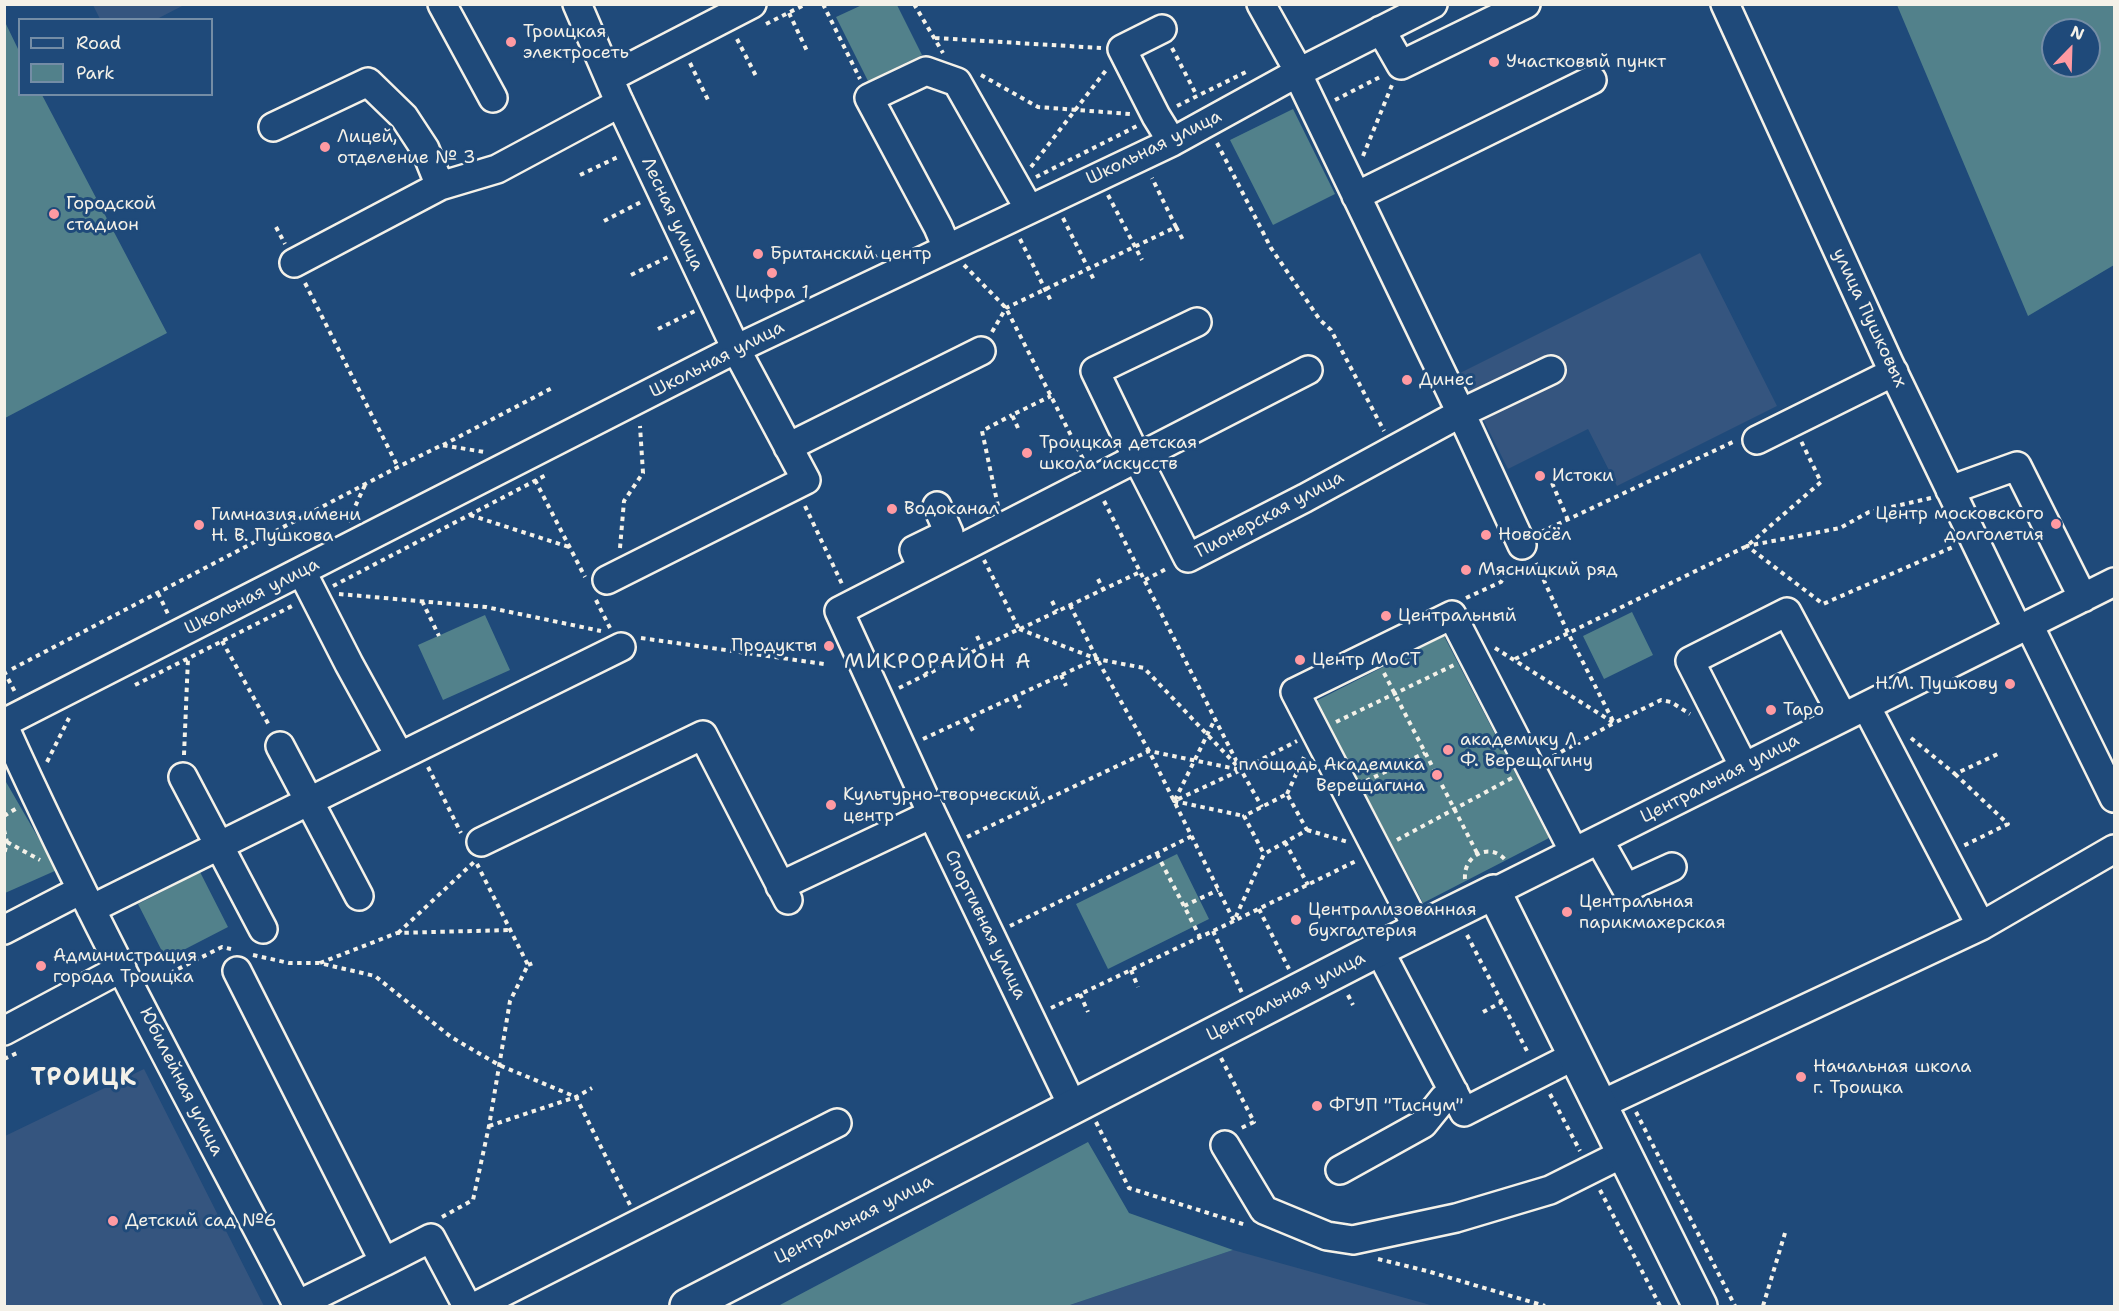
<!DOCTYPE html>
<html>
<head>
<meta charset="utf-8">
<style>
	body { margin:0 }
	#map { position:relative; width:2119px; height:1311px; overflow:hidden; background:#1f4a7a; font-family:"Shantell Sans",sans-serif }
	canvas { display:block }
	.frame { position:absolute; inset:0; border:6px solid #f4f1e8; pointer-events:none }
	.legend { position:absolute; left:18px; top:18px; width:195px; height:78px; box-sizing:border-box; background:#1f4a7a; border:2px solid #748da6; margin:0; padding:8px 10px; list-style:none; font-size:18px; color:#f4f1e8 }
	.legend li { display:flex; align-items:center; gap:12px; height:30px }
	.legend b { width:30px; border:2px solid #748da6 }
	.north { position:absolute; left:2041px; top:18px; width:60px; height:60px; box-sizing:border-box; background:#1f4a7a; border:2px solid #748da6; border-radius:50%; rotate:23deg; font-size:16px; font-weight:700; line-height:24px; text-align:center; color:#f4f1e8 }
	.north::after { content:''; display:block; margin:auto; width:21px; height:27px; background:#ff9aa2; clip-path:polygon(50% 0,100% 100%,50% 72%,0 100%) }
</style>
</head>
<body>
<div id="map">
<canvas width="2119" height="1311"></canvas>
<div class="frame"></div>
<ul class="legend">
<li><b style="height:8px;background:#1f4a7a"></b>Road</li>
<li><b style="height:16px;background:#52818b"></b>Park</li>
</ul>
<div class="north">N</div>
</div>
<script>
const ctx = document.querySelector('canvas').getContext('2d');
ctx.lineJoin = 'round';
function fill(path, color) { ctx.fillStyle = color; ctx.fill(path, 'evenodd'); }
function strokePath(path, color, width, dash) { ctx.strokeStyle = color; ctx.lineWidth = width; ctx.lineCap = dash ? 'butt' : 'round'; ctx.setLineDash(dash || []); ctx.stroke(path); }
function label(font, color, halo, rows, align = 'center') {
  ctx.font = font + ' "Shantell Sans",sans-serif'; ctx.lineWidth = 6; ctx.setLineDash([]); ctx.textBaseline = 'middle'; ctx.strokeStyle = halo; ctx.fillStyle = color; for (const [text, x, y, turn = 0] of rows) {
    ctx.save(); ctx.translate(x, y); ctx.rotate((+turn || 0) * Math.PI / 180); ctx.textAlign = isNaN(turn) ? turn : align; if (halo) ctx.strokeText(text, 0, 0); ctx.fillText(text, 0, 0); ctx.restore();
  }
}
fill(new Path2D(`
	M93,5h91l-29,15 -55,-1z
	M1700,253l77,153 -160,80 -29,-57 -80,40 -48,-96z
	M144,1069l120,237h-259v-170z
	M1233,1250l201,56h-367z`), '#35557f');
fill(new Path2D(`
	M862,5h35l25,50 -54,26 -32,-64z
	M1897,5h217v260l-86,51zM2053,30h36v36h-36z
	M5,22l14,29 1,43 22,1 125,238 -162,85z
	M1293,109l42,85 -62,31 -43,-85z
	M1632,612l21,43 -49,24 -21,-43z
	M485,615l25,55 -67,30 -25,-55z
	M1444,636l105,202 -126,65 -107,-202z
	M6,782l51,88 -52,23 -1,-110z
	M1177,854l32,65 -101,50 -32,-65z
	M200,872l28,55 -62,32 -28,-55z
	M1088,1142l41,71 104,37 -166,56h-289z`), '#52818b');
const minor = new Path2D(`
	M442,4l51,94
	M577,4l41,95 118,250 70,131 -199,100
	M1261,4l38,68 4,13 158,328 61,132
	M1725,4l164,359 129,267
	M1162,29l-40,20 34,67 16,26
	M1381,30l20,35 125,-61
	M609,78l143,-74
	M273,127l95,-45 36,35 21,32 15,37 57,-17 123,-66
	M1356,196l236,-116
	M947,248l-9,-21 -69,-129 57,-27 31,11 72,127
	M294,263l146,-77
	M1197,322l-102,49 42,87 171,-88
	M1757,440l137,-68
	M788,447l193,-96
	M1950,490l67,-24 66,132
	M1188,558l117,-60 156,-85 90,-43
	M922,568l-8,-18 35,-17 -12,-27
	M302,572l47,92 50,91
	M2029,625l85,173
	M4,723l732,-374 436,-207 127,-70 134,-68
	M4,726c89,198 194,388 294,580
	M280,746l79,150
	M1744,767l-54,-106 97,-49 56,105
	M183,777l80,152
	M1599,840l27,48 46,-21
	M481,842l222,-107 85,165
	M780,886l152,-72
	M1494,892l620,-310
	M91,909l530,-262
	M1981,926l133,-77
	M1418,929l-123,-237 157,-77 122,237
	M4,930l77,-40
	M1387,965l77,147 112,-57
	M237,971l147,291 -87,43
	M4,1031l118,-63
	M1600,1105l381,-179 -115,-220
	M1073,1107l-141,-293 -93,-203 298,-153 51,100
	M1225,1145l39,65 63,26 26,4 103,-22 94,-28 74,-37
	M1340,1170l83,-46 21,-26 10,-6
	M384,1262l47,-24 36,68
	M476,1306l361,-183`);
const major = new Path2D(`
	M687,1306l692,-357 115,-57 206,414`);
strokePath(minor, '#f4f1e8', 32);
strokePath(major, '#f4f1e8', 38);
strokePath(new Path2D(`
	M823,4l37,75
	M914,4l29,49
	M789,13l19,40
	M766,24l40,-20
	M935,38l166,10
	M737,39l20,39
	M1172,48l25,48
	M690,63l19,39
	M981,75l57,32 92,7
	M1335,100l47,-24
	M1177,106l71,-35
	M1217,143l54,105 49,72 11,10 53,101
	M1363,156l29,-71
	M1031,167l76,-98
	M580,175l40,-19
	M1036,177l101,-51
	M1108,195l34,65
	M1063,218l32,64
	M604,221l39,-20
	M276,227l9,17
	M1176,227l7,13
	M1020,239l32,64
	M870,247l6,11
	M964,265l42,43 77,151
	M631,275l37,-18
	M305,283l93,184
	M658,329l37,-18
	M992,332l14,-24 170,-81 -24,-49
	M1018,428l-6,-13 39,-19
	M443,445l109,-57
	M535,480l50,97
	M1552,483l16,37
	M1931,498l-62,14 -29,16 -93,18 76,58 130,-57
	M1104,501l137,269 21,37
	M805,506l37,78
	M998,506l-16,-75 30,-16
	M470,515l99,32
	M348,522l17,-37
	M1541,532l194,-91
	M620,548l4,-47 19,-28 -3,-47
	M1536,563l32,70 46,90 -64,35
	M1098,579l5,10
	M1145,580l23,-12
	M333,586l215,-112
	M158,593l10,21
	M339,594l147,13 115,24
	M1466,598l35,-16 10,-17
	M596,600l14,28
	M422,601l17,35
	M1052,601l5,10
	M1070,605l27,54 52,92 85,170 124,-61
	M1019,629l78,30 47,9 97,102 56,-29
	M1020,629l120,-57
	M977,636l5,11
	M641,638l183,26
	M222,641l48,86
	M1495,648l119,75 47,-23 10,2 19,12
	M1515,659l232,-113 74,-64 -20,-41
	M921,664l6,10
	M12,669l386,-202 44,-22 42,7
	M4,671l11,21
	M1384,673l93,180
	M1061,675l5,11
	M135,685l159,-80
	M899,688l120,-59 -35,-69
	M1015,697l5,11
	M966,719l7,12
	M1336,722l118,-57
	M1911,738l44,36 45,-21
	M923,739l173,-80
	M184,755l4,-97
	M47,762l22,-44
	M428,767l33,66
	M1955,774l53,50 -45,22
	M1366,781l59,-28
	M1287,794l17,-37
	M1175,800l40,-81
	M4,816l13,-8
	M4,830l3,12 -3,13
	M1307,830l41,12
	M967,837l182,-86 92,19 -67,31 70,15
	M1397,840l115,-62
	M7,842l33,18
	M1285,842l23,43
	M1157,854l43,83
	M1465,879c-2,-25 27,-38 42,-17
	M1184,906l34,-16
	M1259,909l30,60
	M1010,926l182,-90
	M1213,931l29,62
	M398,933l76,-71
	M1467,935l61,118
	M253,955l36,8h30l56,13 76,61 48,28 77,32 54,108
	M320,963l77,-30 113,-3
	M528,965l8,-3
	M1131,970l7,17
	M154,981l68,-34 9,2
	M1080,994l8,18
	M1348,995l5,10
	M1051,1008l183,-87 30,-67 -20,-38 43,-22 20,36 -43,24
	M1483,1012l19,-10
	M1221,1058l33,64 -15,7
	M4,1059l13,-6
	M1550,1094l30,57
	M1636,1112l99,194
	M1096,1122l33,66 117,37
	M489,1126l87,-29 16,-9
	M1600,1190l60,116
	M442,1217l31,-17 16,-74 21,-125 18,-36 -51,-101
	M1378,1259l49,12 118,35
	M1763,1306l22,-73`), '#f4f1e8', 4, [4.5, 4.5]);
strokePath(minor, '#1f4a7a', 27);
strokePath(major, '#1f4a7a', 33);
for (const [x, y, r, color] of [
	[511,42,6,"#ff9aa2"],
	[1494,62,6,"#ff9aa2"],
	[325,147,6,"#ff9aa2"],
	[54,214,6,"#ff9aa2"],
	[758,254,6,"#ff9aa2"],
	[772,273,6,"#ff9aa2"],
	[1407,380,6,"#ff9aa2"],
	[1027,453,6,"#ff9aa2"],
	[1540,476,6,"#ff9aa2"],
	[892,509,6,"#ff9aa2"],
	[2056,524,6,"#ff9aa2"],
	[199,525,6,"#ff9aa2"],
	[1486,535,6,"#ff9aa2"],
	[1466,570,6,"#ff9aa2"],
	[1386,616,6,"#ff9aa2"],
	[829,646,6,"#ff9aa2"],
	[1300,660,6,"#ff9aa2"],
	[2010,684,6,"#ff9aa2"],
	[1771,710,6,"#ff9aa2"],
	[1448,750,6,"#ff9aa2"],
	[1437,775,6,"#ff9aa2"],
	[831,805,6,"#ff9aa2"],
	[1567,912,6,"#ff9aa2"],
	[1296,920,6,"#ff9aa2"],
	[41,966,6,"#ff9aa2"],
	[1801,1077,6,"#ff9aa2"],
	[1317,1106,6,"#ff9aa2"],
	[113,1221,6,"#ff9aa2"]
]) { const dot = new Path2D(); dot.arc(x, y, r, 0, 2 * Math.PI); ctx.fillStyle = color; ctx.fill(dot); strokePath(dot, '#1f4a7a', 2); }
label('18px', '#f4f1e8', '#1f4a7a', [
	["Троицкая",523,32],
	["электросеть",523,53],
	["Участковый пункт",1506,62],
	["Лицей,",337,137],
	["отделение № 3",337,158],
	["Городской",66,204],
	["стадион",66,225],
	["Британский центр",770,254],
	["Цифра 1",772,293,"center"],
	["Динес",1419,380],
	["Троицкая детская",1039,443],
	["школа искусств",1039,464],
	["Истоки",1552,476],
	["Водоканал",904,509],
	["Центр московского",2044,514,"right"],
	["долголетия",2044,535,"right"],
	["Гимназия имени",211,515],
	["Н. В. Пушкова",211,536],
	["Новосёл",1498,535],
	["Мясницкий ряд",1478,570],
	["Центральный",1398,616],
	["Продукты",817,646,"right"],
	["Центр МоСТ",1312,660],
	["Н.М. Пушкову",1998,684,"right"],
	["Таро",1783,710],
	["академику Л.",1460,740],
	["Ф. Верещагину",1460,761],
	["площадь Академика",1425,765,"right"],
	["Верещагина",1425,786,"right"],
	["Культурно-творческий",843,795],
	["центр",843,816],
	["Центральная",1579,902],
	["парикмахерская",1579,923],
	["Централизованная",1308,910],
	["бухгалтерия",1308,931],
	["Администрация",53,956],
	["города Троицка",53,977],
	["Начальная школа",1813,1067],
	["г. Троицка",1813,1088],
	["ФГУП \"Тиснум\"",1329,1106],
	["Детский сад №6",125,1221]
], 'left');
label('18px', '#f4f1e8', '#1f4a7a', [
	["Школьная улица",1154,148,-26],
	["Лесная улица",672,214,65],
	["улица Пушковых",1869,318,65],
	["Школьная улица",717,360,-27],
	["Пионерская улица",1270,515,-28],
	["Школьная улица",252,597,-27],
	["Центральная улица",1720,779,-27],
	["Спортивная улица",985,925,64],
	["Центральная улица",1286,997,-27],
	["Юбилейная улица",181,1082,63],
	["Центральная улица",854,1220,-27]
]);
ctx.letterSpacing = '1.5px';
label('21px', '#f4f1e8', '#1f4a7a', [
	["МИКРОРАЙОН А",938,663]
]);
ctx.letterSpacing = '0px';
ctx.letterSpacing = '1.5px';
label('bold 24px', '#f4f1e8', '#1f4a7a', [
	["ТРОИЦК",84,1079]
]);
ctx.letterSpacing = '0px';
</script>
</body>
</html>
